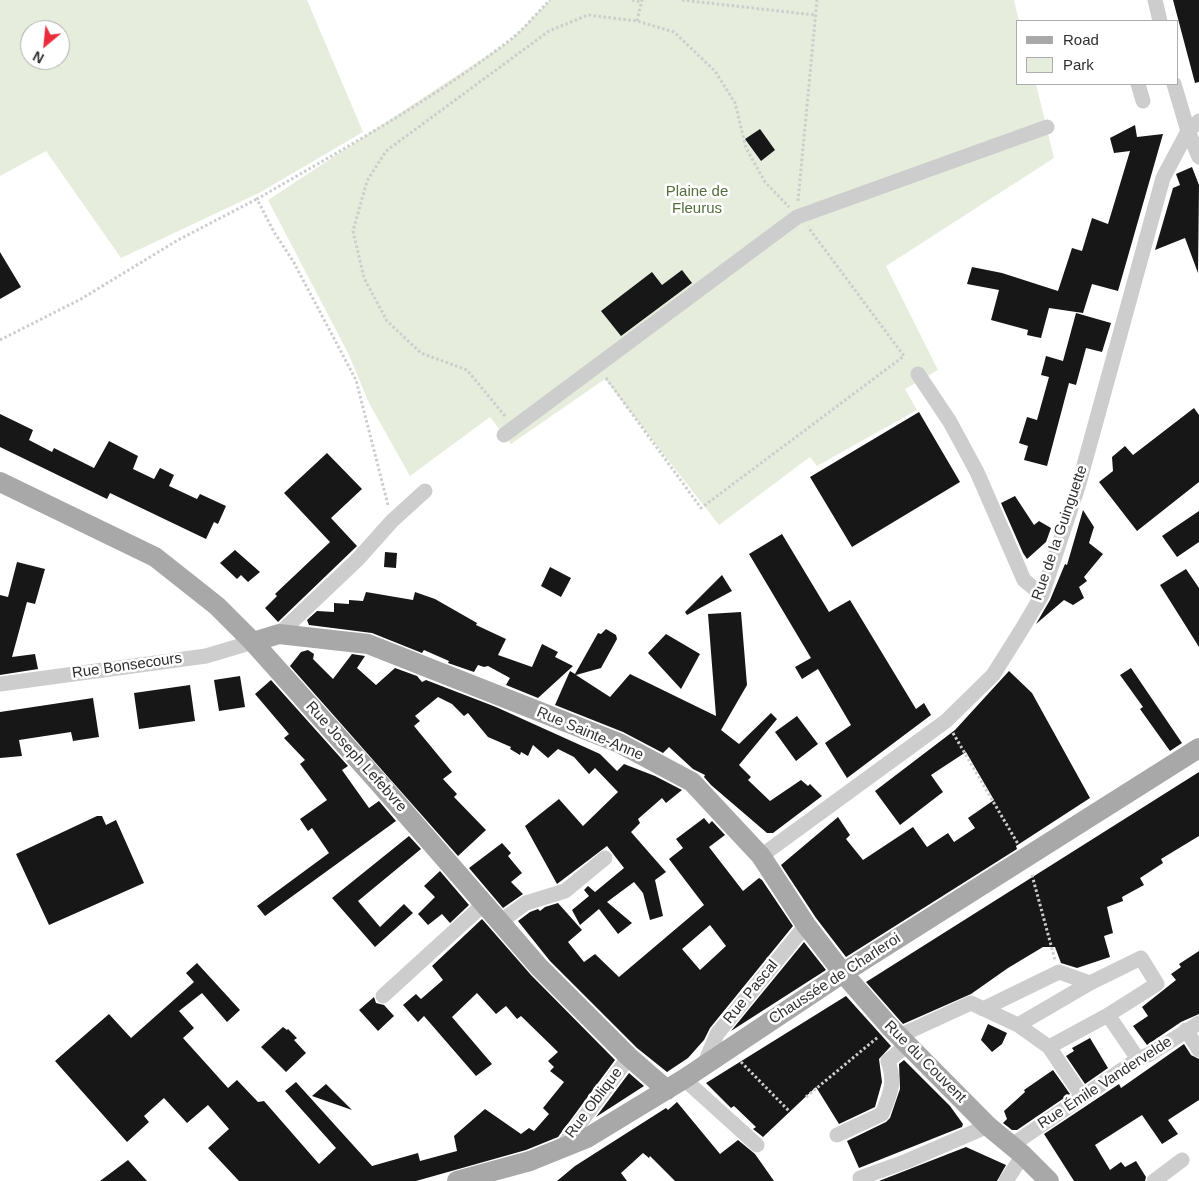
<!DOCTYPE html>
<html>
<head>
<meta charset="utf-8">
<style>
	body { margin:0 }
	#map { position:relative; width:1199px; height:1181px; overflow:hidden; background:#fff; font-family:Arial,sans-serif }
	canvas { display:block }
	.legend { position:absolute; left:1016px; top:20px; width:162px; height:65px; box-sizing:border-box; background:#fff; border:1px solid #acacac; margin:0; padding:6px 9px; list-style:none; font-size:15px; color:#303030 }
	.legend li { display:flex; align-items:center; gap:10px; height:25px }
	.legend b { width:25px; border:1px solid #acacac }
	.north { position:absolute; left:20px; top:20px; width:50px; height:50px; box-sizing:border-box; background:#fff; border:1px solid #acacac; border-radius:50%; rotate:208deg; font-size:14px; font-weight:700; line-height:20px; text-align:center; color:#303030 }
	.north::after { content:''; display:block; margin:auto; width:18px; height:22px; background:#ec2c3b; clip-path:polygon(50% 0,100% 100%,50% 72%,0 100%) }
</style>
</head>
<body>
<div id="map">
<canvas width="1199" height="1181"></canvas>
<ul class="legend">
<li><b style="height:6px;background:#a8a8a8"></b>Road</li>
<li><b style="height:14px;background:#e6eddd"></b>Park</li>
</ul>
<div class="north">N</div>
</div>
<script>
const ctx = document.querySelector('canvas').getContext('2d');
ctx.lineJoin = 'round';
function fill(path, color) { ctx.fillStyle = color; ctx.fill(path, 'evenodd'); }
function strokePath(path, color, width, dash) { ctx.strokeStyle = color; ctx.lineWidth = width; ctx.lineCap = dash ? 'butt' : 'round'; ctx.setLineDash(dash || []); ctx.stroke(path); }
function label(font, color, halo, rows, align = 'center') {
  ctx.font = font + ' Arial,sans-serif'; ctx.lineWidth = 5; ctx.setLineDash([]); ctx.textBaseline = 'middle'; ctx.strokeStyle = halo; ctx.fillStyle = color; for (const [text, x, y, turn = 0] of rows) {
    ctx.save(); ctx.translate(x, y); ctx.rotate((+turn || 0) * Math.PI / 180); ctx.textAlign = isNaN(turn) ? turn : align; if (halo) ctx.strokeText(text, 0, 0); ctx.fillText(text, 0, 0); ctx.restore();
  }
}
fill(new Path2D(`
	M0,0h307l56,132 -104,61 -138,65 -75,-107 -46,25zM30,30h30v30h-30z
	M550,0h464l5,21 -1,63h18l18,74 -168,108 52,104 -33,19 12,21 -100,56 -7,-9 -91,68 -114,-146 -94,65 -21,-27 -80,59 -41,-73 -21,-50 -80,-153 243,-160z`), '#e6eddd');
fill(new Path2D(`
	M1173,0h26v82l-4,1z
	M1135,125l2,12 26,-3 -45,157 -26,-7 -9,29 -34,-5 -8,30 -14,-3 1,-5 -37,-10 8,-30 -32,-6 5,-17 30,6 56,18 14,-43 10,3 10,-33 16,6 22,-73 -16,2 -4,-15z
	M760,129l15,21 -14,11 -16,-22z
	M1192,167l7,18 -1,88 -13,-35 -30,12 18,-62 7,-3 -4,-11z
	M0,252l21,35 -21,12z
	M682,270l10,13 -71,53 -20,-25 51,-39 10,13z
	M1076,313l35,10 -9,29 -16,-4 -10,37 -7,-2 -22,83 -23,-6 4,-14 -9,-3 8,-26 10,3 12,-43 -8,-2 5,-19 17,5z
	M1194,408l5,7v67l-62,49 -38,-49 14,-11 -1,-14 13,-11 8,9z
	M919,412l41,70 -108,65 -42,-70z
	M0,414l33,16 -4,10 23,12 2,-4 40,20 15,-27 29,15 -5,13 21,10 6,-11 14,7 -5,11 28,13 3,-5 26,12 -8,18 -4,-2 -8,17 -96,-46 -3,6 -107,-52z
	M327,453l35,36 -31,29 26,28 -79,76 -13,-14 12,-12 -2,-2 55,-52 -46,-49z
	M1015,496l19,29 5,-4 12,7 -5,14 -19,17 -4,-6 -22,-50z
	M1083,510l11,17 -5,16 14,11 -19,23 3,4 -8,6 5,11 -11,7 -9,-5 -28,24 14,-24 15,-36 2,1z
	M1199,511v31l-22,15 -15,-21z
	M782,534l47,78 21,-12 66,109 8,-6 7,12 -84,63 -22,-35 26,-18 -33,-56 -16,10 -7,-12 16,-9 -62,-104z
	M235,550l25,22 -12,10 -7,-7 -4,4 -17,-16z
	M385,552l12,1 -1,15 -12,-1z
	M17,562l28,7 -10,35 -8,-2 -15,55 23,-3 3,15 -38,6v-80l8,2z
	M550,567l21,11 -10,19 -20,-11z
	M1186,569l13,19v59l-39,-62z
	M722,575l10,16 -45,24 -2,-3z
	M366,592l47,8 2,-8 20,7 42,24 -1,2 30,14 -8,16 34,12 10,-23 16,8 -3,5 18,9 -35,32 -32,-13 4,-7 -22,-12 -4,1 -6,-2 -4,7 -26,-9 1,-2 -25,-11 -2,3 -50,-20 -63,-8 -2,-5 10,-9 17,1v-9l15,1v-4l14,1z
	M741,612l6,73 -26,45 18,14 32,-31 6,6 -38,46 12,12 -3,3 22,21 31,-21 7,6 2,-2 12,12 -49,37h-6l-56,-48 -7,-8 1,-2 -12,-6 -24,-22 -6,6 -40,-21 -68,-27 15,-34 5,3 23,-41 3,1 5,-5 10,6 1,4 -16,29 -25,7 34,22 20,-23 86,42 -8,-102z
	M666,634l34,20 -19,35 -33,-36z
	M308,650l6,4 -1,5 20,20 19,-25 13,2 -8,12 19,17 19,-17 22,8 5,6 4,-2 70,27 104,47 17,17 7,-7 31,12 27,14 -16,13 -4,-5 -24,21 2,4 -9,9 35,40 -11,8 8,36 -13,4 -7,-27 -9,-11 -27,20 25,21 -14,11 -19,-25 -19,16 -8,-15 17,-14 -5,-6 4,-4 7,6 29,-24 -17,-22 -50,38 -32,-58 34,-27 24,27 35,-34 -23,-24 -6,6 -15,-17 -16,-8 -10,9 -15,-13 -5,11 -7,-4 -1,3 -10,-6 1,-2 -23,-10 -20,-24 -4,3 -12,-12 -14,-7 -23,19 5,5 -6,5 38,46 -9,7 14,15 -3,3 32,33 -28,26 -168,-190 11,-14z
	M1131,668l51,75 -12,8 -30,-42 3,-2 -23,-32z
	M1009,671l23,22 58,105 -74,48 1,3 -171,108 -30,-39 -35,-53 57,-48 12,18 -4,4 17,21 50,-33 14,20 21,-14 6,9 21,-14 -7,-10 26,-18 -28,-48 -35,23 12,17 -43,33 -25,-34 80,-61z
	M240,676l5,31 -26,4 -5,-31z
	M271,680l77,86 -6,4 27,38 10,-7 17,20 -131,95 -8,-10 72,-53 -17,-25 -4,3 -8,-12 27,-19 -27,-36 5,-4 -21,-22 5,-4 -34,-40z
	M190,685l5,36 -56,8 -5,-36z
	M93,698l6,39 -26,4 -2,-9 -52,8 3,16 -22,2v-46z
	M797,716l21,28 -22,17 -21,-29z
	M1199,772v64l-38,23 2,4 -23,15 4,7 -22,12 1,4 -16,6 6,26 -9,3 6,21 -33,11 -16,-5 -6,-16h-12l-35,21 -37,26 -68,30 -37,-42z
	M97,816h5l4,9 10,-5 28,63 -95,42 -33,-71z
	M704,818l5,6 3,-3 13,14 -16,12 34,44 16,-13 3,2 31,46 -83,102 -6,12 -16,18 -21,14 -30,-24 -87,-87 -32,-40 12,-9 8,-3 2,2 5,-4 13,-4 24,27 -14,12 16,20 11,-8 24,23 85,-72 -35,-46 14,-11 -7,-9zM710,925l16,21 -26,24 -18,-21z
	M409,836l12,13 -63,52 22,26 24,-23 9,9 -38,34 -43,-49z
	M502,843l9,10 -3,3 14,17 -11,9 12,12 -20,14 -34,-40z
	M440,871l29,34 -19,18 -8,-9 -14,11 -10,-11 17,-17 -11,-11z
	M482,919l49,56 84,85 -57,77 -32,13 -110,31h-177l-31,-33 21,-19 -21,-24 -21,18 -23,-25 -20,18 5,6 -22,20 -72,-81 54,-47 22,24 63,-56 -8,-9 11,-10 43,47 -13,12 -25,-29 -23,18 15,17 -11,10 45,50 9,-8 21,22 6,-1 55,63 17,-16 -51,-57 11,-9 76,84 46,-13 2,8 37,-10 -3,-15 31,-27 36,25 8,-6 5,3 15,-17 -6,-6 21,-26 -14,-11 4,-4 -6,-6 10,-9 -37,-36 -4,3 -11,-13 -10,8 -19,-21 -25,24 40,47 -16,12 -52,-60 -6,6 -15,-17 13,-11 5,5 22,-19 -11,-14z
	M804,942l22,28 -95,61z
	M1199,951v63l-18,8 -34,23 -14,-19 15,-10 -6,-9 34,-27 -5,-6 10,-7 -2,-3z
	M846,996l45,50 -12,13 3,23 -7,25 -36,17 -23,-37 -53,50 -10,-8 3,-2 -22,-21 -3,2 -25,-25z
	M374,997l2,6 8,2 10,11 -16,15 -19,-21z
	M988,1024l19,9 -5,11 -10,8 -11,-12z
	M283,1027l4,3 1,-1 9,9 -3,2 12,13 -20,19 -25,-25z
	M1090,1038l18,30 -23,16 -19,-28 8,-5 -2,-3z
	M1184,1044l7,11 8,4v41l-31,20 10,14 -16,10 -20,-29 -47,30 15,25 11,-8 4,5 11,-6 10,16 -1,4h-71l-30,-47 75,-50 2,4z
	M904,1060l46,46 13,18 -1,3 -103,41 -12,-27 39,-19 4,-4 10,-29 -1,-25z
	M1053,1070l17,24 -53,36h-5l-9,-7 4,-4 -3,-8 21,-19 -1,-2z
	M629,1073l15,13 -48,31z
	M326,1084l26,26 -40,-14z
	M677,1102l43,52 18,-14 17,14 19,27h-99l-25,-25 -1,2 -6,-5 -22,20 6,8h-70l18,-15 91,-58 2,2z
	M966,1147l40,18 -9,16h-118z
	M128,1160l19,21h-47z`), '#171717');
strokePath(new Path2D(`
	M632,0l9,2
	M682,0l133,15
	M637,21l5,-21
	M798,201l19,-201
	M0,340l81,-41 97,-59 79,-41
	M606,378l95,130 203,-152 -96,-129
	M505,416l-38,-46 -46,-17 -34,-32 -23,-43 -11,-47 14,-50 19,-30 163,-120 39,-16 49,6 37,11 41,39 20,32 11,45 19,34 24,25
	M388,505l-32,-125 -63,-119 -19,-29 -17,-33c86,-50 174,-98 253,-159 14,-11 27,-27 40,-40
	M953,733l65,111
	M1032,875l23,85
	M741,1062l49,50
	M806,1097l72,-60`), '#cdcdcd', 3, [2.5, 2.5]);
strokePath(new Path2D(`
	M1155,0l5,21
	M1138,84l5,17
	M1174,84l14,47 11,26
	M918,374l32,48 27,50 47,108 18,15
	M504,435l293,-218 250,-90
	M279,634l79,-75 34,-38 33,-30
	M0,684l206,-28 47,-14
	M761,856l185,-135 47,-46 29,-46 20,-34 36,-108 85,-309 25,-47 11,-10
	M500,922l26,-19 39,-12 40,-33
	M383,996l101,-92
	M983,1009l76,-37 31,11
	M1108,1015l30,44
	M1186,1030l13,20
	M899,1036l72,-33 47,22 31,22 59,-32 49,-31 -16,-26 -51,25 -72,42
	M1049,1047l33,49
	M704,1065l13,-31 89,-109
	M684,1079l73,66
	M837,1135l45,-21c8,-20 14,-31 6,-53l20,-17
	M1012,1145l126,-86 12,-5 49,-31
	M560,1150l69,-93
	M860,1178l47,-17 81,-35
	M1006,1181l17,-26
	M1154,1181l28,-21`), '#cdcdcd', 15);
strokePath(new Path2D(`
	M0,482l155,75 62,49 36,36 127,142 159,183 90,90 38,33
	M253,642l26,-8 89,10 251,99 73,39 69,74 45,69 37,48 47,54 98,99 35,29 26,26
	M457,1181l73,-20 57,-23 97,-59 159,-106 356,-225`), '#a8a8a8', 20);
label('15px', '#536e3b', '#fff', [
	["Plaine de",697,192],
	["Fleurus",697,209]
]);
label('15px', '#303030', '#fff', [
	["Rue de la Guinguette",1060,533,-71],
	["Rue Bonsecours",127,666,-8],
	["Rue Sainte-Anne",590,734,23],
	["Rue Joseph Lefebvre",356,757,48],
	["Chaussée de Charleroi",835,979,-33],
	["Rue Pascal",751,992,-51],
	["Rue du Couvent",925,1062,45],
	["Rue Émile Vandervelde",1105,1083,-33],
	["Rue Oblique",594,1103,-53]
]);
</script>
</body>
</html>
